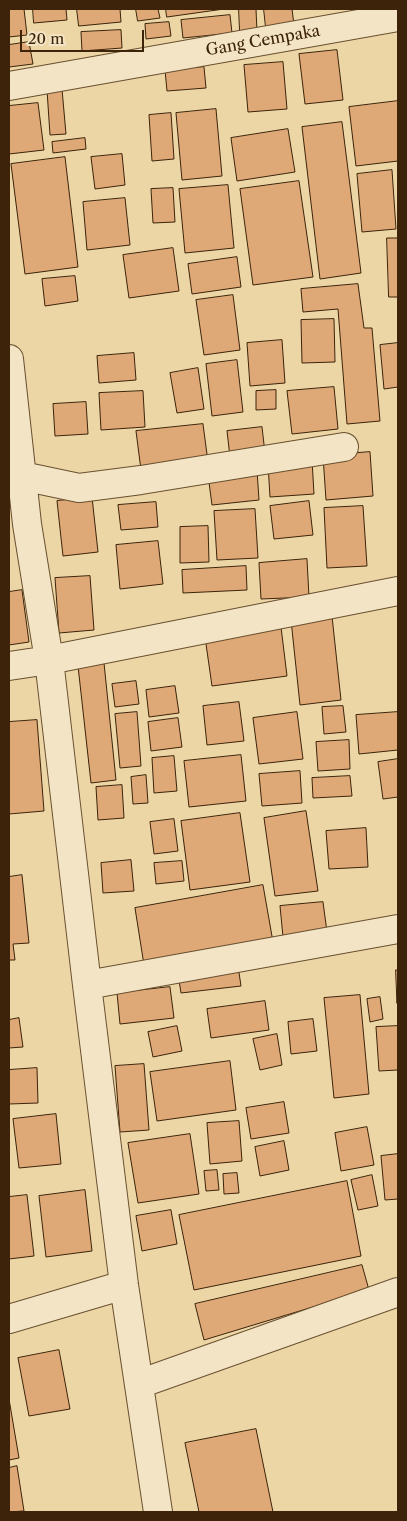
<!DOCTYPE html>
<html>
<head>
<meta charset="utf-8">
<style>
	body { margin:0 }
	#map { position:relative; width:407px; height:1521px; overflow:hidden; background:#ecd6a6; font-family:"Libre Caslon Text",serif }
	canvas { display:block }
	.frame { position:absolute; inset:0; border:10px solid #3c2309; pointer-events:none }
	.scale { position:absolute; left:20px; top:30px; width:124px; height:22px; box-sizing:border-box; border:2px solid #3c2309; border-top:0; padding-left:6px; font-size:15px; line-height:18px; white-space:nowrap; color:#3c2309; -webkit-text-stroke:4px #f3e4c5; paint-order:stroke }
</style>
</head>
<body>
<div id="map">
<canvas width="407" height="1521"></canvas>
<div class="frame"></div>
<div class="scale">20 m</div>
</div>
<script>
const ctx = document.querySelector('canvas').getContext('2d');
ctx.lineJoin = 'round';
function fill(path, color) { ctx.fillStyle = color; ctx.fill(path, 'evenodd'); }
function strokePath(path, color, width, dash) { ctx.strokeStyle = color; ctx.lineWidth = width; ctx.lineCap = dash ? 'butt' : 'round'; ctx.setLineDash(dash || []); ctx.stroke(path); }
function label(font, color, halo, rows, align = 'center') {
  ctx.font = font + ' "Libre Caslon Text",serif'; ctx.lineWidth = 5; ctx.setLineDash([]); ctx.textBaseline = 'middle'; ctx.strokeStyle = halo; ctx.fillStyle = color; for (const [text, x, y, turn = 0] of rows) {
    ctx.save(); ctx.translate(x, y); ctx.rotate((+turn || 0) * Math.PI / 180); ctx.textAlign = isNaN(turn) ? turn : align; if (halo) ctx.strokeText(text, 0, 0); ctx.fillText(text, 0, 0); ctx.restore();
  }
}
const building = new Path2D(`
	M9,9h15l3,26 -18,2z
	M33,9h33l1,11 -33,3z
	M77,9h43l1,13 -42,4z
	M136,9h22l2,9 -22,3z
	M166,9h58l-57,8z
	M239,9h17l1,23h-17z
	M264,9h28l2,16 -28,3z
	M230,15l2,18 -49,5 -2,-18z
	M169,22l2,14 -25,3 -1,-15z
	M121,30l1,18 -40,3 -1,-19z
	M29,42l4,22 -24,3v-22z
	M337,50l6,50 -38,4 -6,-50z
	M283,62l4,47 -39,3 -4,-47z
	M204,67l2,21 -39,3 -2,-21z
	M62,89l4,45 -16,1 -3,-45z
	M398,101v60l-42,5 -7,-59z
	M38,103l6,47 -35,4v-48z
	M216,109l6,67 -40,4 -6,-67z
	M171,113l3,46 -22,2 -3,-46z
	M342,122l19,151 -41,6 -18,-152z
	M288,129l7,43 -58,9 -6,-43z
	M85,138l1,11 -33,4 -1,-11z
	M122,154l3,31 -30,4 -4,-32z
	M65,157l13,110 -53,7 -14,-110z
	M392,170l4,59 -34,3 -5,-58z
	M299,181l14,96 -60,8 -13,-96z
	M228,185l6,63 -49,5 -6,-64z
	M173,188l2,34 -22,1 -2,-34z
	M125,198l5,47 -43,5 -4,-48z
	M387,238h11v59h-9z
	M173,248l6,43 -50,7 -6,-43z
	M237,257l4,30 -49,7 -4,-30z
	M75,276l3,25 -33,5 -3,-27z
	M358,284l6,44h8l8,93 -33,3 -9,-115 -35,3 -2,-23z
	M233,295l7,55 -36,5 -8,-55z
	M334,319l1,43 -33,1 -1,-43z
	M282,340l3,43 -35,3 -3,-43z
	M398,343v44l-14,2 -4,-44z
	M134,353l2,27 -37,3 -2,-27z
	M237,360l6,52 -31,4 -6,-52z
	M198,368l6,41 -27,4 -7,-40z
	M334,387l4,42 -46,5 -5,-43z
	M276,390v19l-20,1v-19z
	M143,391l2,36 -44,3 -2,-37z
	M86,402l2,32 -33,2 -2,-32z
	M203,424l5,38 -67,8 -5,-39z
	M262,427l3,26 -35,4 -3,-26z
	M370,452l3,44 -47,4 -3,-44z
	M312,460l2,34 -44,3 -2,-33z
	M257,470l2,30 -47,5 -4,-30z
	M92,497l6,55 -35,4 -6,-55z
	M309,501l4,34 -39,4 -4,-33z
	M156,502l2,25 -37,3 -3,-25z
	M363,506l4,60 -40,2 -3,-60z
	M255,509l3,49 -41,2 -3,-49z
	M208,526l1,36 -29,1v-36z
	M158,541l5,43 -43,5 -4,-44z
	M307,559l2,38 -48,2 -2,-36z
	M246,566l1,24 -64,3 -1,-23z
	M90,576l4,54 -35,3 -4,-55z
	M22,590l7,52 -20,3v-53z
	M332,616l9,84 -41,5 -9,-85z
	M281,627l6,49 -75,10 -7,-49z
	M104,663l12,117 -25,3 -13,-117z
	M136,681l3,23 -24,3 -3,-23z
	M175,686l4,27 -30,4 -3,-27z
	M239,702l5,39 -37,4 -4,-39z
	M343,706l3,26 -22,2 -2,-27z
	M137,712l4,54 -21,2 -5,-54z
	M297,712l6,47 -44,5 -6,-46z
	M398,712v38l-39,4 -3,-39z
	M178,718l4,29 -31,4 -3,-29z
	M37,720l7,91 -35,3v-92z
	M349,740l1,29 -32,2 -2,-29z
	M241,755l5,46 -57,6 -5,-46z
	M174,756l3,35 -23,2 -2,-35z
	M398,759v38l-15,2 -5,-37z
	M300,771l2,32 -40,3 -3,-32z
	M146,775l2,28 -15,1 -2,-27z
	M350,776l2,20 -39,2 -1,-20z
	M122,785l2,33 -26,2 -2,-33z
	M306,811l12,80 -43,5 -11,-78z
	M240,813l10,69 -60,8 -9,-69z
	M174,819l4,32 -24,3 -4,-32z
	M366,828l2,39 -39,2 -3,-38z
	M131,860l3,31 -31,2 -2,-30z
	M182,861l2,20 -28,3 -2,-21z
	M22,875l7,68 -16,1 2,16h-6v-83z
	M263,885l10,57 -129,23 -9,-57z
	M323,902l4,30 -44,5 -3,-31z
	M238,966l3,20 -60,7 -3,-19z
	M396,970h2l-1,33z
	M170,987l4,31 -54,6 -3,-31z
	M360,995l9,99 -35,4 -10,-100z
	M380,997l3,22 -13,3 -3,-23z
	M265,1001l4,29 -58,8 -4,-29z
	M19,1018l4,29 -14,1v-28z
	M313,1019l4,32 -26,3 -3,-32z
	M177,1026l5,25 -29,6 -5,-25z
	M398,1026v44l-19,1 -3,-44z
	M277,1034l5,31 -22,5 -7,-31z
	M230,1061l6,49 -79,11 -7,-49z
	M144,1064l5,66 -29,2 -5,-66z
	M37,1068l1,35 -29,1v-34z
	M284,1102l5,31 -38,6 -5,-31z
	M56,1114l5,50 -42,4 -6,-49z
	M239,1121l3,40 -32,3 -3,-41z
	M367,1127l7,38 -33,6 -6,-38z
	M190,1134l9,60 -61,9 -10,-60z
	M284,1141l5,29 -29,6 -5,-29z
	M398,1154v45l-13,1 -4,-44z
	M217,1170l2,20 -13,1 -2,-20z
	M237,1173l2,20 -15,1 -1,-20z
	M372,1175l6,31 -20,4 -7,-30z
	M347,1181l14,75 -167,34 -15,-75z
	M85,1190l7,61 -46,6 -7,-61z
	M27,1195l7,61 -25,3v-62z
	M171,1210l6,34 -35,7 -6,-35z
	M362,1265l7,25 -165,50 -9,-36z
	M59,1350l11,59 -41,7 -11,-58z
	M9,1399l10,59 -10,2z
	M256,1429l17,83h-74l-14,-69z
	M17,1466l7,45 -15,1v-44z`);
fill(building, '#dfa877');
strokePath(building, '#3c2309', 1);
const street = new Path2D(`
	M9,86l389,-69
	M9,359l18,165 22,136 38,325 37,300 34,227
	M22,476l57,12 62,-8 203,-33
	M9,666l40,-6 349,-69
	M87,985l311,-56
	M9,1319l115,-34
	M139,1384l259,-92`);
strokePath(street, '#685030', 30);
strokePath(street, '#f3e4c5', 28);
label('16px', '#3c2309', '#f3e4c5', [
	["Gang Cempaka",263,41,-10]
]);
</script>
</body>
</html>
